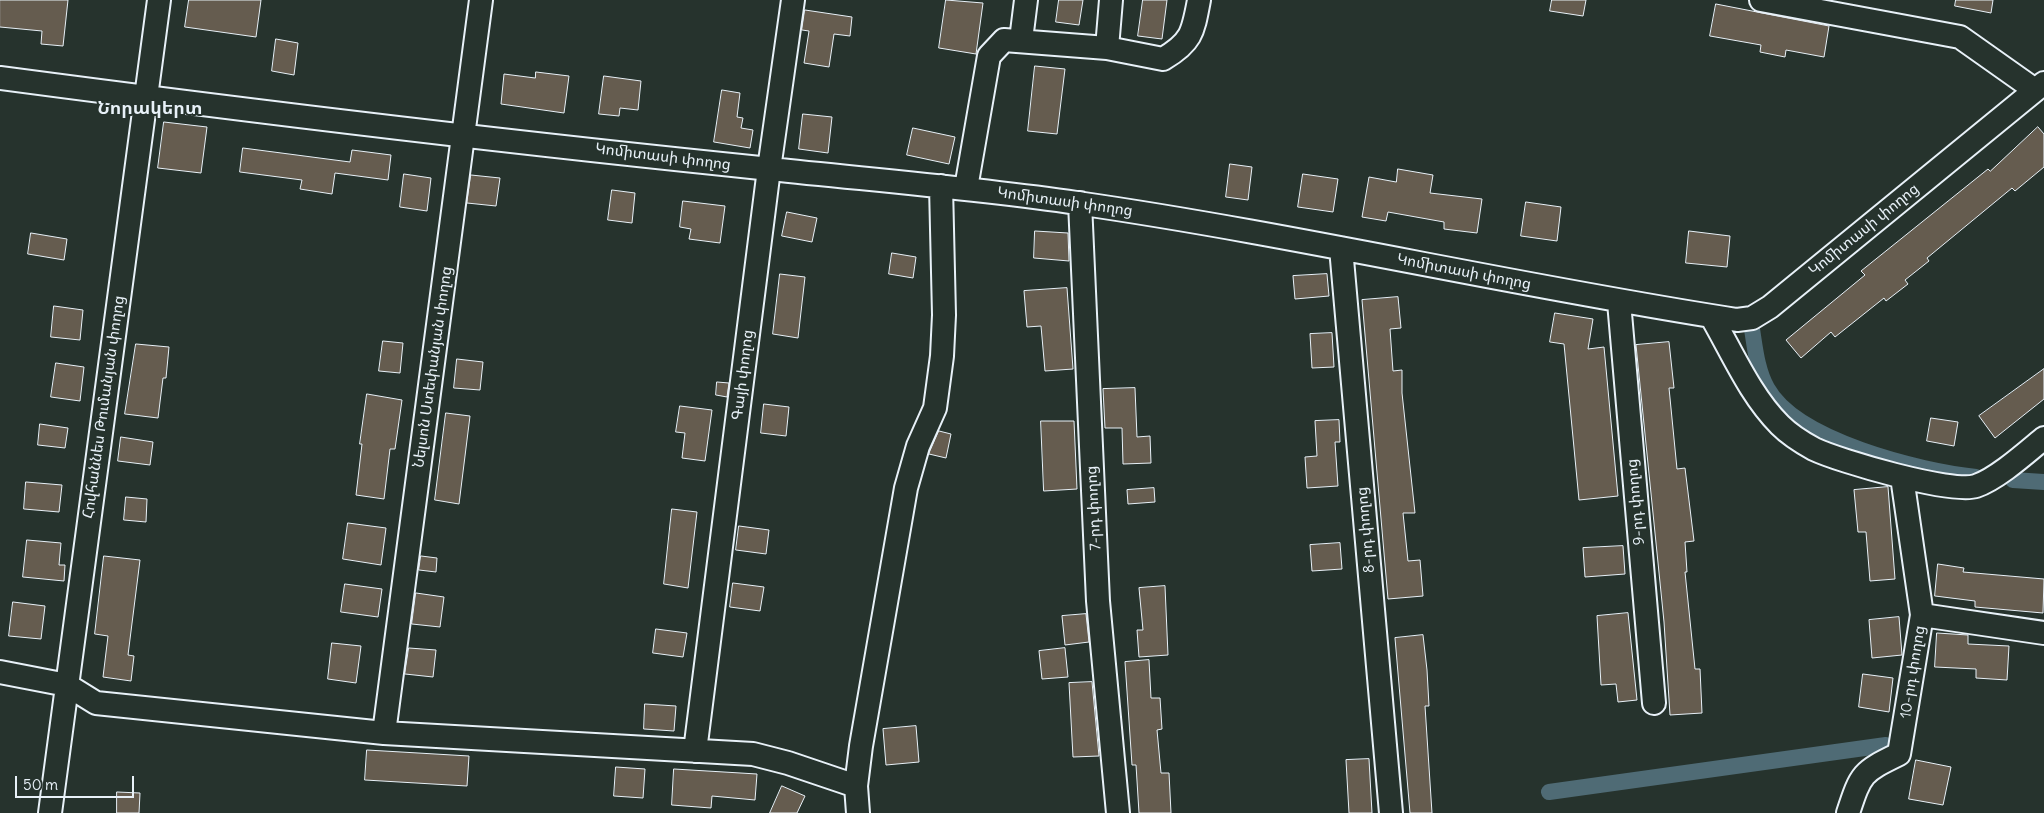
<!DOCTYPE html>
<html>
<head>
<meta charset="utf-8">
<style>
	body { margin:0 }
	#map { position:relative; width:2044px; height:813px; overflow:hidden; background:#26332d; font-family:Delius,sans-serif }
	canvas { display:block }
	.scale { position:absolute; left:15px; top:776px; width:119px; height:22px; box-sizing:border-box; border:2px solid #e8f1f8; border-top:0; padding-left:6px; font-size:15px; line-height:18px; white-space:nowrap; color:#e8f1f8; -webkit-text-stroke:4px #26332d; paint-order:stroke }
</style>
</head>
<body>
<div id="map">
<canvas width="2044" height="813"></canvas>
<div class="scale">50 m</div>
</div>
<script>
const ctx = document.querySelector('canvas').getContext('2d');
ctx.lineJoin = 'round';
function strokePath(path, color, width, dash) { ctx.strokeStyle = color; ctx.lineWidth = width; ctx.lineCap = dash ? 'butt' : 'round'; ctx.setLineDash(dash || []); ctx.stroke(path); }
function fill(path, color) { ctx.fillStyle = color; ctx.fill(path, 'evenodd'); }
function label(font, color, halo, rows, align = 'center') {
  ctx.font = font + ' Delius,"Noto Sans Armenian",sans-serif'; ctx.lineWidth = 4; ctx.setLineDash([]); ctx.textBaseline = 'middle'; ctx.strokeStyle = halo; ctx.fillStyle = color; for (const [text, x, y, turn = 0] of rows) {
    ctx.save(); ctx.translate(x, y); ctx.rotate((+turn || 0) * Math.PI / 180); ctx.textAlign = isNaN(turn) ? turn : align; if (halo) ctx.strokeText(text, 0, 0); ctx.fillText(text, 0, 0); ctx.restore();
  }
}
strokePath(new Path2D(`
	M1752,329c3,19 5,41 15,59 29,53 153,83 209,89
	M2013,480l31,2
	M1549,792l337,-47`), '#4f6b75', 16);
const building = new Path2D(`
	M0,0h68l-5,46 -22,-2 1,-13 -42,-4z
	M189,0h72l-5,37 -71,-10z
	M946,0l37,3 -7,51 -37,-6z
	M1059,0h24l-4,25 -23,-3z
	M1143,0h24l-5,39 -24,-3z
	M1552,0h34l-3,16 -33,-5z
	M1956,0h37l-2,13 -36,-7z
	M1716,4l113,22 -5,31 -38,-7 -1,7 -25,-5 1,-7 -51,-9z
	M805,10l47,7 -2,19 -16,-2 -5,33 -25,-4 5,-32 -7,-1z
	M276,39l22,4 -4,32 -22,-4z
	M1035,66l30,3 -8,65 -29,-3z
	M536,72l33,4 -5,37 -63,-9 3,-30 31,4z
	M604,76l37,5 -3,29 -18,-2 -1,8 -20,-2z
	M722,90l18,3 -3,24 6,1 -2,10 12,2 -3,18 -36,-6z
	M803,114l29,3 -4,36 -29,-4z
	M164,122l43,5 -6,46 -43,-5z
	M2038,127l6,7v33l-29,24 -3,-3 -85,70 2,3 -24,19 3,4 -22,17 -2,-3 -49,39 -4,-5 -30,26 -15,-18 79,-65 -4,-4 127,-102 2,2z
	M913,128l42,9 -6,27 -42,-9z
	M243,148l107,14 2,-12 39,5 -3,25 -53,-7 -3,21 -32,-5 2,-9 -62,-8z
	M1230,164l22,3 -4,33 -22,-3z
	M1398,169l35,6 -3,18 52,6 -5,34 -33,-4v-7l-56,-10 -2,9 -24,-4 7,-40 27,5z
	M404,174l27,4 -4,33 -27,-4z
	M1303,174l35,5 -5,33 -35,-5z
	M471,175l29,3 -4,28 -29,-3z
	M612,190l23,3 -3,30 -24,-3z
	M683,201l42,5 -5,37 -31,-4 2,-10 -11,-2z
	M1526,202l35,5 -4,34 -36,-5z
	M787,212l30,6 -5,24 -30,-6z
	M1035,231l33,2 1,28 -35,-3z
	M1689,231l41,5 -3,31 -41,-4z
	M31,233l36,6 -3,21 -36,-6z
	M892,253l24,4 -3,21 -24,-4z
	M780,274l25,3 -7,61 -25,-4z
	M1327,274l2,22 -34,3 -2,-23z
	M1067,288l6,81 -28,2 -4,-45 -14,1 -3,-36z
	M1398,297l3,31 -11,1 3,42 9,-1v23l13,120h-12l5,48 12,-1 3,36 -35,3 -26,-299z
	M54,306l29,4 -3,30 -29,-3z
	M1555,313l38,6 -5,30 16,-2 14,149 -39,4 -15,-156 -14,-2z
	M1332,333l2,34 -22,1 -2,-34z
	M383,341l20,2 -3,30 -21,-2z
	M1669,342l5,46h-5l8,81 8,-1 9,73 -9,1 2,30h-2l10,97h5l2,44 -32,2 -6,-93 -27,-267 -1,-10z
	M136,344l33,3 -3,31h-3l-5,40 -33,-4z
	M457,359l26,3 -3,28 -26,-2z
	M56,363l28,4 -4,34 -29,-4z
	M2044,369v30l-49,39 -16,-22z
	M717,382l12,1 -2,14 -11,-2z
	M1135,388l2,49 13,-1 1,27 -28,1 -1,-36h-17l-2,-39z
	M367,394l35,6 -7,49h-5l-6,50 -28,-4 6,-51h-2z
	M764,404l25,3 -3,29 -25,-3z
	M680,406l32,4 -7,51 -23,-3 3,-25 -9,-1z
	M446,413l24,3 -11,88 -24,-4z
	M1931,418l27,4 -4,24 -27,-5z
	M1339,420l1,22h-5l3,44 -31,2 -2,-31 12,-1 -2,-35z
	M1041,421h33l3,68 -33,2z
	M40,424l28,4 -3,20 -27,-3z
	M939,431l12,3 -5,24 -17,-4z
	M121,437l32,5 -3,23 -32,-4z
	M26,482l36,3 -3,27 -35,-3z
	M1888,487l7,92 -25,2 -4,-49h-8l-4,-42z
	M1154,488l1,14 -27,2 -1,-14z
	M126,497l21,2 -1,23 -22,-2z
	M672,509l25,3 -9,76 -24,-4z
	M348,523l38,5 -5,37 -38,-6z
	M739,526l30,4 -3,24 -30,-4z
	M27,540l34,3 -2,22h6l-1,16 -41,-4z
	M1340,543l2,26 -30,2 -2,-26z
	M1623,546l2,28 -40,3 -2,-29z
	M104,556l36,4 -12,95 6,1 -3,25 -28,-4 5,-41 -13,-2z
	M421,556l16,2 -1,14 -17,-2z
	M1938,564l26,4 -1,4 81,7 -1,34 -68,-6v-6l-40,-5z
	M733,583l31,4 -4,24 -30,-4z
	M345,584l37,5 -4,28 -37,-5z
	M1165,586l3,69 -29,2 -2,-27h6l-4,-42z
	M416,593l28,4 -4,30 -28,-3z
	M13,602l32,4 -4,33 -32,-3z
	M1628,613l9,87 -19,2 -2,-18 -15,1 -4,-69z
	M1086,614l3,28 -24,3 -3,-29z
	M1899,617l3,38 -30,3 -3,-38z
	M656,629l31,4 -4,24 -30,-4z
	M1937,633l31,2v9l41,2 -2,34 -31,-2v-9l-41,-2z
	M1423,635l4,35 2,36h-4l7,107h-22l-15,-175z
	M332,643l29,3 -5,37 -28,-4z
	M409,648l27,2 -3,27 -28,-3z
	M1065,648l3,29 -26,2 -3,-28z
	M1149,660l2,38h9l2,31 -5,1 4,43h8l2,40h-32l-3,-48h-4l-7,-103z
	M1863,674l30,4 -4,34 -30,-5z
	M1092,682l7,74 -26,1 -4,-74z
	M645,704l31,2 -2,25 -30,-2z
	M916,726l3,36 -33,3 -3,-36z
	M367,750l102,6 -2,30 -102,-6z
	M1369,759l3,54h-23l-3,-53z
	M1916,760l35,7 -8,38 -34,-6z
	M616,767l29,2 -2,29 -29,-2z
	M674,769l83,5 -2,26 -43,-4 -1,12 -39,-3z
	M782,786l23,10 -8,17h-27z
	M117,792l23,1 -1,20h-22z`);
fill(building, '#655c4f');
strokePath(building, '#e8f1f8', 1);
const minor = new Path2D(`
	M1761,0l199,37 75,53
	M1021,40l5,-40
	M1107,48l4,-48
	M0,78c256,34 513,65 770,91 103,11 205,19 307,34 221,32 439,83 660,117l15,-2 18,-11 274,-224
	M966,188l23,-132 15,-16 103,8 56,11c29,-17 30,-27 36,-59
	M1080,203l18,398 20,212
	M1341,248l50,565
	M1619,302l35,401
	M1711,316c21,36 39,79 69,109 8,8 23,18 34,24 25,12 138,45 162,37 21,-7 51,-34 68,-48
	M1922,615l122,18
	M0,672l67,13 29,18 288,30 369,21 35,9 68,23
	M384,733l97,-733
	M695,751l74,-582 24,-169
	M50,813l109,-813
	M858,813l-2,-27 5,-40 45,-258 12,-42 17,-38 7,-52 2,-41 -3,-129
	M1848,813c13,-40 14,-41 51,-59l23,-139 -20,-138`);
strokePath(minor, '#e8f1f8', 26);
strokePath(minor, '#26332d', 22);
label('15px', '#e8f1f8', '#26332d', [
	["Կոմիտասի փողոց",663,157,7],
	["Կոմիտասի փողոց",1065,202,8],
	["Կոմիտասի փողոց",1864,230,-39],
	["Կոմիտասի փողոց",1464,272,11],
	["Նելսոն Ստեփանյան փողոց",433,367,-82],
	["Գայի փողոց",743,375,-83],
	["Հովհաննես Թումանյան փողոց",104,407,-82],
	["9-րդ փողոց",1636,502,-95],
	["7-րդ փողոց",1094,508,-93],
	["8-րդ փողոց",1366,530,-95],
	["10-րդ փողոց",1913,672,-81]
]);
label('bold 18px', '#e8f1f8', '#26332d', [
	["Նորակերտ",150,109]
]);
</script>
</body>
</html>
